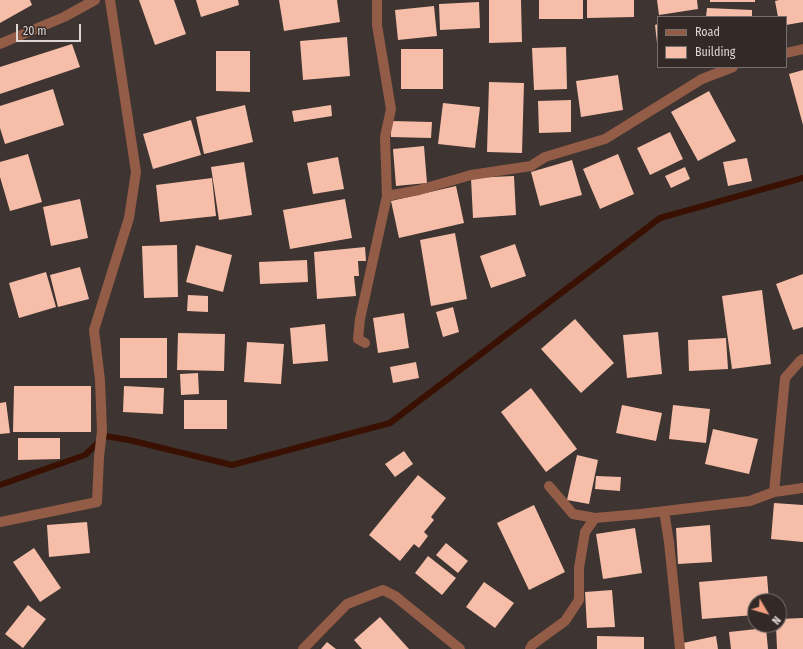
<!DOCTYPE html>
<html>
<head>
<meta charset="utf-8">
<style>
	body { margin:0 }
	#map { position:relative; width:803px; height:649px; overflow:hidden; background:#3e3431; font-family:"Fira Sans Condensed",sans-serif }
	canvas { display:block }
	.legend { position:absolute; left:657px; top:16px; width:130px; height:52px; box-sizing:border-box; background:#332a27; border:1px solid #776f6d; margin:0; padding:5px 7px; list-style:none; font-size:12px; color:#ddd7d5 }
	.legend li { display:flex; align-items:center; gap:8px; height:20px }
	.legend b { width:20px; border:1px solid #776f6d }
	.north { position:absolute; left:747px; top:593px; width:40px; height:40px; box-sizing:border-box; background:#332a27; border:1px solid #776f6d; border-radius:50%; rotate:128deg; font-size:11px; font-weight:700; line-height:16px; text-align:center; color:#ddd7d5 }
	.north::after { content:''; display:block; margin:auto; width:14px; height:18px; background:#f2a080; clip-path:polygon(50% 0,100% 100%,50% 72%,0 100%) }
	.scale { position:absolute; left:16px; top:24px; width:65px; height:18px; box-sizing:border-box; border:2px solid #ddd7d5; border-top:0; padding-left:5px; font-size:12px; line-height:14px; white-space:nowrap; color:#ddd7d5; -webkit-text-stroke:3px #332a27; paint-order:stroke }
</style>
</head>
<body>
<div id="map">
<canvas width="803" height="649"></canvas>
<ul class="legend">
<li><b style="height:5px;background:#935c47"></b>Road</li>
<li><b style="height:11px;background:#f6bea9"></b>Building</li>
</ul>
<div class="north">N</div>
<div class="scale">20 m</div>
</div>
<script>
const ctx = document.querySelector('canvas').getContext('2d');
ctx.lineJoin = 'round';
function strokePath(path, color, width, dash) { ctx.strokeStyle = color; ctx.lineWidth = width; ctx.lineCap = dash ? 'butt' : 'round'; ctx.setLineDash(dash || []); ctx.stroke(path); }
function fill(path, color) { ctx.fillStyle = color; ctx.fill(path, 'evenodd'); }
strokePath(new Path2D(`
	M0,485l85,-30 20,-19 24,4 103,25 158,-42 270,-205 143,-40`), '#391001', 6);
fill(new Path2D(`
	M0,0h30l2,5 -32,18z
	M139,0h35l12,34 -31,11z
	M196,0h42l1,5 -38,12z
	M279,0h58l3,22 -56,9z
	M489,0h32l1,42 -33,1z
	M539,0h44v19h-44z
	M587,0h47v17l-47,1z
	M657,0h40l1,9 -39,6z
	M710,0h45v2h-45z
	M779,0h24v22l-17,3v-8h-8l-3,-16z
	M479,2l1,26 -40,2 -1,-26z
	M434,6l3,30 -39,4 -3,-30z
	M707,8l45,2v7h-46z
	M658,24v19h-1l-2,-18z
	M347,37l3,39 -47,4 -3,-39z
	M72,44l8,23 -80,27v-27z
	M566,47l1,42 -33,1 -2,-42z
	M401,49h42v40h-42z
	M216,51h34v41l-34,-1z
	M803,70v55l-14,-51z
	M618,75l5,35 -42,7 -5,-36z
	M489,82l35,1 -2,70 -35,-1z
	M53,89l11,36 -59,19 -5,-16v-22z
	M709,91l27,50 -38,20 -27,-49z
	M571,100v32l-32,1 -1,-32z
	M443,103l37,4 -5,41 -37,-4z
	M245,105l8,37 -49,12 -8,-37z
	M331,105l1,11 -38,6 -2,-11z
	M191,120l10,35 -48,14 -10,-35z
	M391,121l41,1 -1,16 -40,-1z
	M670,132l13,27 -33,16 -13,-27z
	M424,146l3,37 -31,3 -3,-37z
	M28,154l14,48 -32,9 -10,-34v-15z
	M618,154l16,40 -34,15 -17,-40z
	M338,157l6,32 -31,5 -6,-31z
	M747,158l5,23 -24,5 -5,-24z
	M572,160l10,35 -42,11 -9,-34z
	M244,162l8,53 -33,5 -8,-53z
	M685,167l5,12 -19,9 -6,-12z
	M514,176l2,39 -43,3 -2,-40z
	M212,178l4,38 -56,6 -4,-37z
	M456,186l8,37 -65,15 -8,-37z
	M80,199l8,39 -37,8 -8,-39z
	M345,199l7,39 -62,11 -7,-39z
	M455,233l12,66 -36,7 -11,-66z
	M515,244l11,32 -35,12 -11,-32z
	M177,245l1,52 -34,1 -2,-52z
	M196,245l36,10 -9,37 -37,-10z
	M365,247l1,14h-8l1,15h-5l2,20 -39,3 -3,-47z
	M307,260l1,22 -48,2 -1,-22z
	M80,267l9,32 -31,8 -8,-32z
	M46,272l10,35 -37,11 -10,-35z
	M803,274v53l-10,3 -17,-46z
	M762,290l9,74 -39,5 -10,-73z
	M188,295l20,1v16l-21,-1z
	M453,307l6,25 -16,5 -7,-25z
	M404,313l5,35 -31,5 -5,-35z
	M575,319l39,44 -33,30 -40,-44z
	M325,324l3,37 -35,3 -3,-36z
	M658,332l4,42 -35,4 -4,-43z
	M178,333l47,1 -1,37 -47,-1z
	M120,338h47v40h-47z
	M726,338l2,31 -39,2 -1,-31z
	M247,342l37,2 -3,40 -37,-2z
	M416,362l3,16 -26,5 -3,-16z
	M198,373l1,21 -18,1 -1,-21z
	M14,386h77v46h-78z
	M124,386l40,2 -1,26 -40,-2z
	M531,388l46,61 -31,23 -45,-60z
	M184,400h43v29h-43z
	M6,402l4,31 -10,1v-31z
	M622,405l40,8 -6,28 -40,-8z
	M673,405l37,4 -4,34 -37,-4z
	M713,429l45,10 -9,35 -44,-10z
	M18,438h42v21l-42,1z
	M404,451l9,13 -18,13 -10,-13z
	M577,455l21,5 -9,44 -22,-4z
	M418,475l28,23 -15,19 3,3 -10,12 4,4 -9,12 -5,-4 -14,17 -31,-26z
	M596,476l25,1 -1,14 -25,-2z
	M774,503l29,2v37l-32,-3z
	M534,505l31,67 -36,18 -32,-67z
	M87,522l3,31 -41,4 -2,-32z
	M710,525l2,37 -34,2 -2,-36z
	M635,528l7,45 -39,6 -7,-45z
	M446,543l22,18 -10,12 -22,-18z
	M34,548l27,40 -21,14 -27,-40z
	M428,556l28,22 -14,17 -27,-22z
	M767,576l2,25h-14v14l-53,4 -3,-37z
	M484,582l30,21 -19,25 -29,-21z
	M612,590l3,37 -28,1 -2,-36z
	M28,605l18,14 -23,29 -18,-14z
	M380,617l29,32h-47l-8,-9z
	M803,618v31h-26l-1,-24h3v-6z
	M766,628l2,21h-37l-2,-17z
	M597,636l47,1v12h-47z
	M716,636l2,13h-34l-1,-6z
	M327,642l9,7h-15z`), '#f6bea9');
strokePath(new Path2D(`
	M0,44l64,-27 31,-17
	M786,53l17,-4
	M387,196l32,-6 52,-15 60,-9 14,-9 60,-18 97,-60 31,-12
	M365,343l-7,-4 2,-20 27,-123 -2,-59 6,-28 -14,-84v-25
	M549,486l24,28 22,4 45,-4 110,-13 24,-9 29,-4
	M774,492l11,-114 15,-17 3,-2
	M664,511l5,31 11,107
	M0,522l97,-20 2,-45 3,-26 -2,-51 -6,-50 35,-112 7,-46 -26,-172
	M303,649l44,-45 36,-14 12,6 65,53
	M530,649l2,-4 33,-24 14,-21v-32l6,-36 10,-14`), '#935c47', 10);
</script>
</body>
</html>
